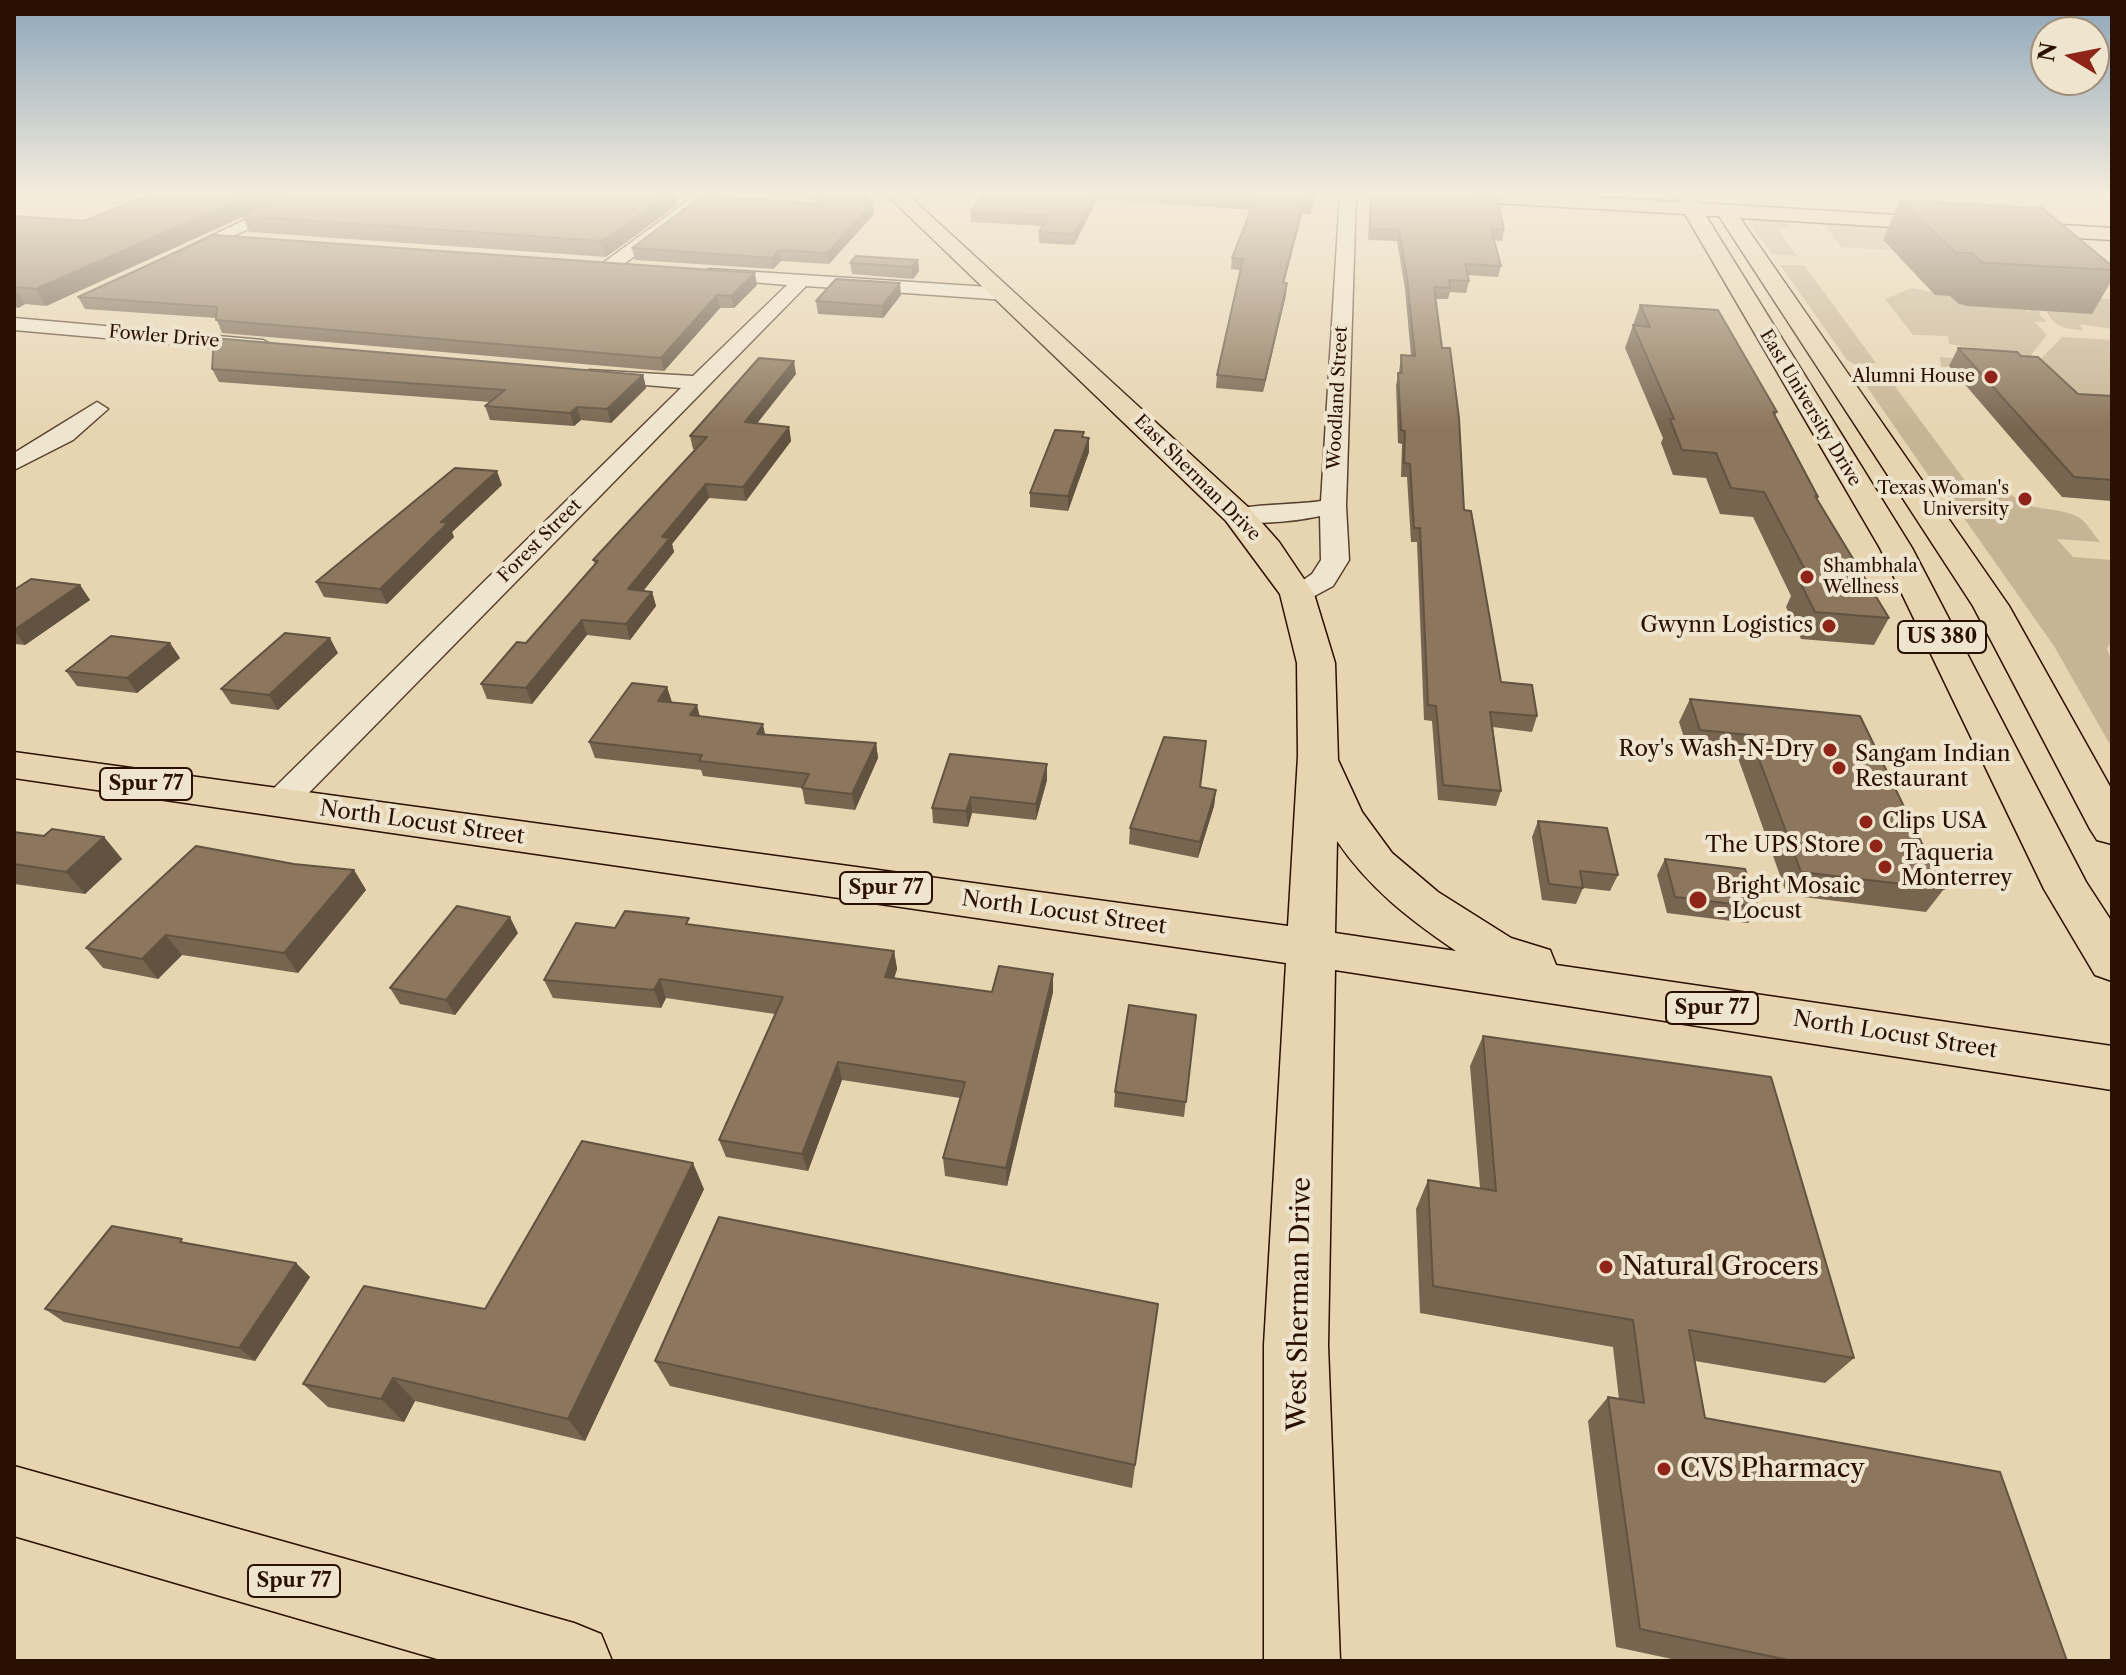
<!DOCTYPE html>
<html>
<head>
<meta charset="utf-8">
<style>
	body { margin:0 }
	#map { position:relative; width:2126px; height:1675px; overflow:hidden; background:#e7d5b2; font-family:"Libre Caslon Text",serif }
	canvas { display:block }
	.frame { position:absolute; inset:0; border:16px solid #291000; pointer-events:none }
	.north { position:absolute; left:2030px; top:16px; width:80px; height:80px; box-sizing:border-box; background:#efe4cd; border:2px solid #a08f7b; border-radius:50%; rotate:280deg; font-size:22px; font-weight:700; line-height:32px; text-align:center; color:#291000 }
	.north::after { content:''; display:block; margin:auto; width:28px; height:36px; background:#8f2418; clip-path:polygon(50% 0,100% 100%,50% 72%,0 100%) }
</style>
</head>
<body>
<div id="map">
<canvas width="2126" height="1675"></canvas>
<div class="frame"></div>
<div class="north">N</div>
</div>
<script>
const ctx = document.querySelector('canvas').getContext('2d');
ctx.lineJoin = 'round';
function fill(path, color) { ctx.fillStyle = color; ctx.fill(path, 'evenodd'); }
function strokePath(path, color, width, dash) { ctx.strokeStyle = color; ctx.lineWidth = width; ctx.lineCap = dash ? 'butt' : 'round'; ctx.setLineDash(dash || []); ctx.stroke(path); }
function label(font, color, halo, rows, align = 'center') {
  ctx.font = font + ' "Libre Caslon Text",serif'; ctx.lineWidth = 8; ctx.setLineDash([]); ctx.textBaseline = 'middle'; ctx.strokeStyle = halo; ctx.fillStyle = color; for (const [text, x, y, turn = 0] of rows) {
    ctx.save(); ctx.translate(x, y); ctx.rotate((+turn || 0) * Math.PI / 180); ctx.textAlign = isNaN(turn) ? turn : align; if (halo) ctx.strokeText(text, 0, 0); ctx.fillText(text, 0, 0); ctx.restore();
  }
}
fill(new Path2D(`
	M1756,218l28,2 7,8 -13,2 19,26 -25,-2 -24,-33z
	M1821,222l238,14 -175,4 5,10 -47,-3z
	M1780,265h24l72,98 -22,1 -7,-4z
	M1911,288l40,8 16,10 44,-6 20,13 -17,-18h23l3,20 7,7h-12l12,13 -20,25 -86,7 -1,-10 24,2 38,-6 -53,-9 -1,-8 -35,-1 -28,-36z
	M2042,296l70,3v30l-33,-5 4,6c-27,-1 -35,-8 -41,-34z
	M2062,337l50,3v76l-47,-4 -27,-50z
	M1866,380l28,5 78,105 38,3c18,21 47,12 68,24 8,4 16,18 22,25l-43,-3 16,18 39,3v81l-5,7 5,15v85l-58,-102 -105,-149 -12,-9 -72,-104z`), '#c7b494');
const minor = new Path2D(`
	M299,194h22l-135,65 -6,1 -9,-5z
	M697,194h19l-101,77h-12v-8z
	M1340,194h16l-10,312 3,54 -16,26 -26,14h-20l-4,-6 29,-20 9,-14 -1,-44c-18,4 -85,14 -96,-2 7,-10 77,-9 97,-13z
	M709,269l296,19 9,6 -9,6 -199,-14 -515,525 -12,4 -12,-4 -5,-8 5,-8 414,-407 -84,-7 -8,-1 -3,-5 3,-5 104,6 94,-91 -84,-7 -3,-4z
	M14,318l249,22 10,6 -10,6 -249,-22z
	M97,402l11,7 -35,31 -59,30v-17z`);
const major = new Path2D(`
	M886,194h21l341,313 31,35 35,52 21,69 3,97 24,52 30,41 46,39 73,46 39,12 6,15 556,81v44l-777,-120 -7,375 12,316h-76v-316l22,-382 -1272,-185v-26l1274,174 10,-170 -1,-93 -17,-69 -54,-73zM1337,841c32,47 72,78 119,110l-121,-18z
	M1433,194h111l134,8 -4,-8h19l5,9 414,25v12l-372,-22 269,388 103,184v54l-15,-4 -7,-11 -117,-223 -254,-390h-13l206,332 174,334 26,40v59l-17,-6 -51,-86 -164,-341 -195,-334 -243,-14z
	M14,1466l560,157 27,11 11,27h-168l-430,-125z`);
strokePath(minor, '#58412c', 3);
strokePath(major, '#291000', 3);
fill(minor, '#efe4cd');
fill(major, '#e7d5b2');
fill(new Path2D(`
	M151,194h524l2,11 -71,52 -357,-25 -6,-15 -197,89 -21,-2 -7,4 -4,-1v-91l70,5z
	M807,194h56l11,20 -45,50 -48,-3 -8,8 -138,-9 -3,-12 184,-45z
	M984,194h329l-2,20h-9l-18,69 2,12 -23,97 -47,-4 1,-13 23,-105 -9,-1 1,-11 19,-48 -154,-11 -23,46 -35,-2v-11l3,-6 -71,-4v-11z
	M1370,194h102l32,36 -2,11 -8,-1 7,26 -3,11 -31,-2 2,6 -3,12 -16,-1 -2,7h-13l29,211 37,172 36,34 -5,16 -39,-5 8,64 -5,15 -58,-6 -6,-79 -8,-1 -7,-178h-6l-4,-65h-6l1,-33 -4,-1 -2,-58 3,-12 2,-18 10,1 -6,-67 -8,-48 -29,-1z
	M1900,200l212,66v14l-20,34 -125,-8 -8,-2 -9,-8 -15,-1 -52,-55z
	M918,260l1,11 -6,8 -61,-5 -2,-11z
	M757,285l-23,23h-14l-56,63 -442,-38 -6,-15 -131,-9 -7,-12z
	M901,295l-18,23 -65,-4 -2,-13z
	M1640,305l137,107 -2,4 43,81 -1,2 72,119 -15,27 -73,-6 -15,-32 5,-11 -38,-79 -33,-3 -14,-36 -33,-3 -12,-32 2,-5 -38,-90z
	M1958,348l154,132v21l-50,-4 -113,-131z
	M212,369l431,6 3,13 -35,35 -30,-3 -7,6 -84,-6 -5,-14 6,-4 -272,-20z
	M796,374l-39,49 32,4 2,14 -45,60 -37,-3 -37,46 2,8 -31,39 9,1 4,14 -26,34 -43,-5 -55,69 -45,-5 -6,-15 45,-41 69,-79 -2,-4 102,-110 -2,-1 -3,-13z
	M1084,437l5,15 -21,59 -38,-4v-14z
	M502,485l-50,47 2,5 -67,67 -63,-7 -8,-15z
	M80,585l10,15 -65,45 -11,-1v-54z
	M170,643l10,15 -43,35 -60,-7 -11,-15z
	M338,653l-60,57 -47,-6 -10,-15z
	M667,687l5,15 28,14 65,18 111,9 2,15 -23,52 -50,-6 -3,-16 -99,-12 -2,-6 -106,-12 -6,-16z
	M1690,699l170,17 84,173 -18,23 -139,-17 -49,-137 -49,-5 -10,-31z
	M1047,764v16l-11,40 -64,-7 -4,14 -35,-4 -1,-15z
	M1200,787l16,3 -2,16 -16,52 -69,-14 1,-16z
	M1538,821l80,54 -8,16 -27,-3 -7,16 -34,-4 -10,-63z
	M14,832l30,4 60,1 18,22 -37,35 -71,-10z
	M1665,859l93,48 -10,16 -81,-10 -10,-38z
	M294,864l60,6 12,20 -68,83 -116,-18 -24,24 -55,-11 -17,-20z
	M692,925l202,26 3,18 -3,10 98,13h61l-46,194 -62,-10 -2,-18 17,-60 -118,-18 -34,91 -82,-14 -7,-17 56,-126 -109,-16 -5,10 -108,-10 -9,-18 71,-52z
	M518,933l-63,82 -55,-11 -10,-16z
	M1196,1015l-12,102 -70,-10 1,-15z
	M1483,1036l371,322 -29,25 -130,-22 10,57 362,243h-386l-65,-14 -28,-226 20,-24 11,2 -6,-52 -193,-34 -4,-104 12,-29 52,8 -10,-122z
	M704,1189l-119,252 -170,-40 -11,21 -76,-15 -25,-23 182,-75z
	M187,1243l109,20 14,14 -55,84 -191,-39 -19,-13z
	M1158,1304l-26,184 -462,-102 -15,-25z`), '#786550');
fill(new Path2D(`
	M252,194h40l-246,112 -10,-17z
	M655,194h20l2,11 -71,52 -4,-16z
	M1095,194h2v5l-23,46v-11z
	M873,203l1,11 -45,50 -2,-11z
	M1303,203l-1,11 -21,80 2,-11z
	M779,250l2,11 -8,8 -1,-11z
	M918,260l1,11 -6,8 -1,-12z
	M755,273l2,12 -23,23 -3,-12z
	M900,283l1,12 -18,23 -1,-12z
	M1287,283l-1,12 -23,97 2,-12z
	M14,287l11,17 -7,4 -4,-6z
	M717,295l3,13 -56,63 -3,-13z
	M794,361l2,13 -48,61 -3,-13z
	M643,375l3,13 -35,35 -4,-14z
	M577,407l4,13 -7,6 -4,-13z
	M789,427l2,14 -45,60 -3,-14z
	M1089,438v14l-21,59v-15z
	M497,471l5,14 -50,47 2,5 -67,67 -7,-15 61,-67z
	M706,484l3,14 -37,46 2,8 -41,52 -5,-15 34,-52z
	M80,585l10,15 -65,45 -11,-15z
	M652,592l4,14 -26,34 -4,-16z
	M582,620l5,15 -55,69 -6,-16z
	M330,638l8,15 -60,57 -9,-15z
	M170,643l10,15 -43,35 -10,-15z
	M667,687l5,16 -14,-2z
	M697,705l4,16 -11,-6z
	M763,724l3,15 -9,-5z
	M876,743l2,15 -23,52 -3,-16z
	M1047,764v16l-11,40v-16z
	M1216,790l-2,16 -16,52 2,-16z
	M971,797l1,16 -4,14 -2,-16z
	M104,837l18,22 -37,35 -19,-22z
	M354,870l12,20 -68,83 -14,-20z
	M510,917l8,16 -63,82 -9,-15z
	M166,935l16,20 -24,24 -16,-20z
	M894,951l3,18 -9,27 -3,-19z
	M1053,974v18l-46,194 -1,-18z
	M660,979l6,19 -5,10 -7,-18z
	M838,1062l4,18 -34,91 -6,-17z
	M693,1163l11,26 -119,252 -17,-22z
	M296,1263l14,14 -55,84 -16,-13z
	M393,1378l22,23 -11,21 -23,-23z`), '#625341');
const building = new Path2D(`
	M151,194h101l-216,95 -22,-2v-71l70,5z
	M288,194h380l-66,47 -360,-25z
	M816,194h47l10,9 -46,50 -48,-3 -7,8 -140,-10 70,-52 124,8z
	M984,194h111l-21,40 -35,-2 9,-16 -77,-5z
	M1176,194h137l-1,10 -9,-1 -20,80h4l-22,97 -48,-5 26,-116 -11,-1 23,-59z
	M1371,194h101l25,2 7,34 -13,-1 10,37 -36,-2 4,17 -20,-1 1,8 -16,-1 8,61h8l9,70 5,92 7,1 30,171 31,3 5,31 -47,-4 11,79 -58,-6 -7,-79 -8,-1 -8,-177h-6l-4,-64 -6,-1 1,-32 -4,-1 -3,-57h4l-1,-18 14,1 -8,-78 -8,-48 -29,-1z
	M1900,200l142,8 70,58v4l-123,-7 -8,-1 -9,-9h-16z
	M214,235l541,38 -24,23 -14,-1 -56,63 -445,-38 1,-13 -139,-10z
	M856,256l62,4 -6,7 -62,-4z
	M836,279l64,4 -18,23 -66,-5z
	M1640,305l78,5 59,102h-4l45,85 -3,-1 74,122 -74,-6 -16,-32 12,1 -47,-89 -33,-4 -15,-35 -34,-3 -12,-31h4l-41,-94 17,2z
	M214,338l429,37 -36,34 -30,-2 -7,6 -85,-7 20,-16 -293,-21z
	M1958,348l59,4 4,4 17,1 40,37 34,2v84l-38,-3z
	M759,358l35,3 -49,61 44,5 -46,60 -37,-3 -44,53 8,1 -42,51 24,3 -26,32 -44,-4 -56,68 -45,-4 36,-42 9,1 72,-82 -5,-1 114,-123 -17,-1z
	M1055,430l29,2 -2,5 7,1 -21,58 -38,-3z
	M455,468l42,3 -56,51 7,1 -68,66 -64,-7z
	M31,579l49,6 -66,45v-40z
	M285,633l45,5 -61,57 -48,-6z
	M111,636l59,7 -43,35 -61,-7z
	M632,683l35,4 -9,14 39,4 -7,10 73,9 -6,10 119,9 -24,51 -50,-6 7,-14 -110,-13 3,-6 -113,-13z
	M1690,699l170,17 84,173 -143,-17 -51,-137 -50,-5z
	M1164,737l42,4 -6,46 16,3 -16,52 -70,-14z
	M950,754l97,10 -11,40 -65,-7 -5,14 -34,-3z
	M1538,821l69,7 11,47 -38,-4 3,17 -34,-4z
	M52,829l52,8 -38,35 -52,-8v-32l30,4z
	M196,846l98,18 60,6 -70,83 -118,-18 -24,24 -56,-11z
	M1665,859l80,10 13,38 -83,-10z
	M457,906l53,11 -64,83 -56,-12z
	M625,911l64,7 -3,6 208,27 -9,26 107,15 7,-26 54,8 -47,194 -63,-10 22,-76 -127,-20 -36,92 -83,-14 64,-143 -123,-18 -6,11 -110,-10 32,-57 39,5z
	M1129,1005l67,10 -10,87 -71,-10z
	M1483,1036l288,41 83,281 -165,-28 16,88 295,54 67,189h-274l-153,-32 -32,-232 36,6 -11,-83 -200,-34 -5,-106 68,11z
	M582,1141l111,22 -125,256 -175,-41 -12,21 -78,-15 61,-98 121,23z
	M719,1217l439,87 -23,161 -480,-104z
	M112,1226l70,13 -2,3 116,21 -57,85 -194,-39z`);
fill(building, '#8c765d');
strokePath(building, '#625341', 2);
const sky = ctx.createLinearGradient(0, 0, 0, 429);
sky.addColorStop(0, '#8da6ba');
sky.addColorStop(0.45, '#f4ecdc');
sky.addColorStop(1, '#f4ecdc00');
ctx.fillStyle = sky;
ctx.fillRect(0, 0, 2126, 429);
for (const [x, y, r, color] of [
	[1991,377,8,"#8f2418"],
	[2025,499,8,"#8f2418"],
	[1807,577,8,"#8f2418"],
	[1829,626,8,"#8f2418"],
	[1830,750,8,"#8f2418"],
	[1839,768,8,"#8f2418"],
	[1866,822,8,"#8f2418"],
	[1876,846,8,"#8f2418"],
	[1885,867,8,"#8f2418"],
	[1698,900,10,"#8f2418"],
	[1606,1267,8,"#8f2418"],
	[1664,1469,8,"#8f2418"]
]) { const dot = new Path2D(); dot.arc(x, y, r, 0, 2 * Math.PI); ctx.fillStyle = color; ctx.fill(dot); strokePath(dot, '#efe4cd', 3); }
label('18px', '#291000', '#efe4cd', [
	["Fowler Drive",164,337,5],
	["Woodland Street",1338,398,-87],
	["East University Drive",1810,408,59],
	["East Sherman Drive",1197,478,45],
	["Forest Street",540,541,-45]
]);
label('18px', '#291000', '#efe4cd', [
	["Alumni House",1975,377],
	["Texas Woman's",2009,489],
	["University",2009,510],
	["Shambhala",1823,567,"left"],
	["Wellness",1823,588,"left"]
], 'right');
for (const [x, y, w] of [
	[1942,637,88],
	[146,784,92],
	[886,888,92],
	[1712,1008,92],
	[294,1581,92]
]) { const box = new Path2D(); box.roundRect(x - w / 2, y - 16, w, 32, 6); ctx.fillStyle = '#efe4cd'; ctx.fill(box); strokePath(box, '#291000', 2); }
label('bold 20px', '#291000', null, [
	["US 380",1942,637],
	["Spur 77",146,784],
	["Spur 77",886,888],
	["Spur 77",1712,1008],
	["Spur 77",294,1581]
]);
label('22px', '#291000', '#efe4cd', [
	["Gwynn Logistics",1813,626,"right"],
	["Roy's Wash-N-Dry",1814,750,"right"],
	["Sangam Indian",1855,755],
	["Restaurant",1855,780],
	["Clips USA",1882,822],
	["The UPS Store",1860,846,"right"],
	["Taqueria",1901,854],
	["Monterrey",1901,879],
	["Bright Mosaic",1716,887],
	["- Locust",1716,912]
], 'left');
label('22px', '#291000', '#efe4cd', [
	["North Locust Street",422,823,8],
	["North Locust Street",1064,913,8],
	["North Locust Street",1895,1035,9]
]);
label('26px', '#291000', '#efe4cd', [
	["Natural Grocers",1622,1267],
	["CVS Pharmacy",1680,1469]
], 'left');
label('26px', '#291000', '#efe4cd', [
	["West Sherman Drive",1300,1304,-89]
]);
</script>
</body>
</html>
